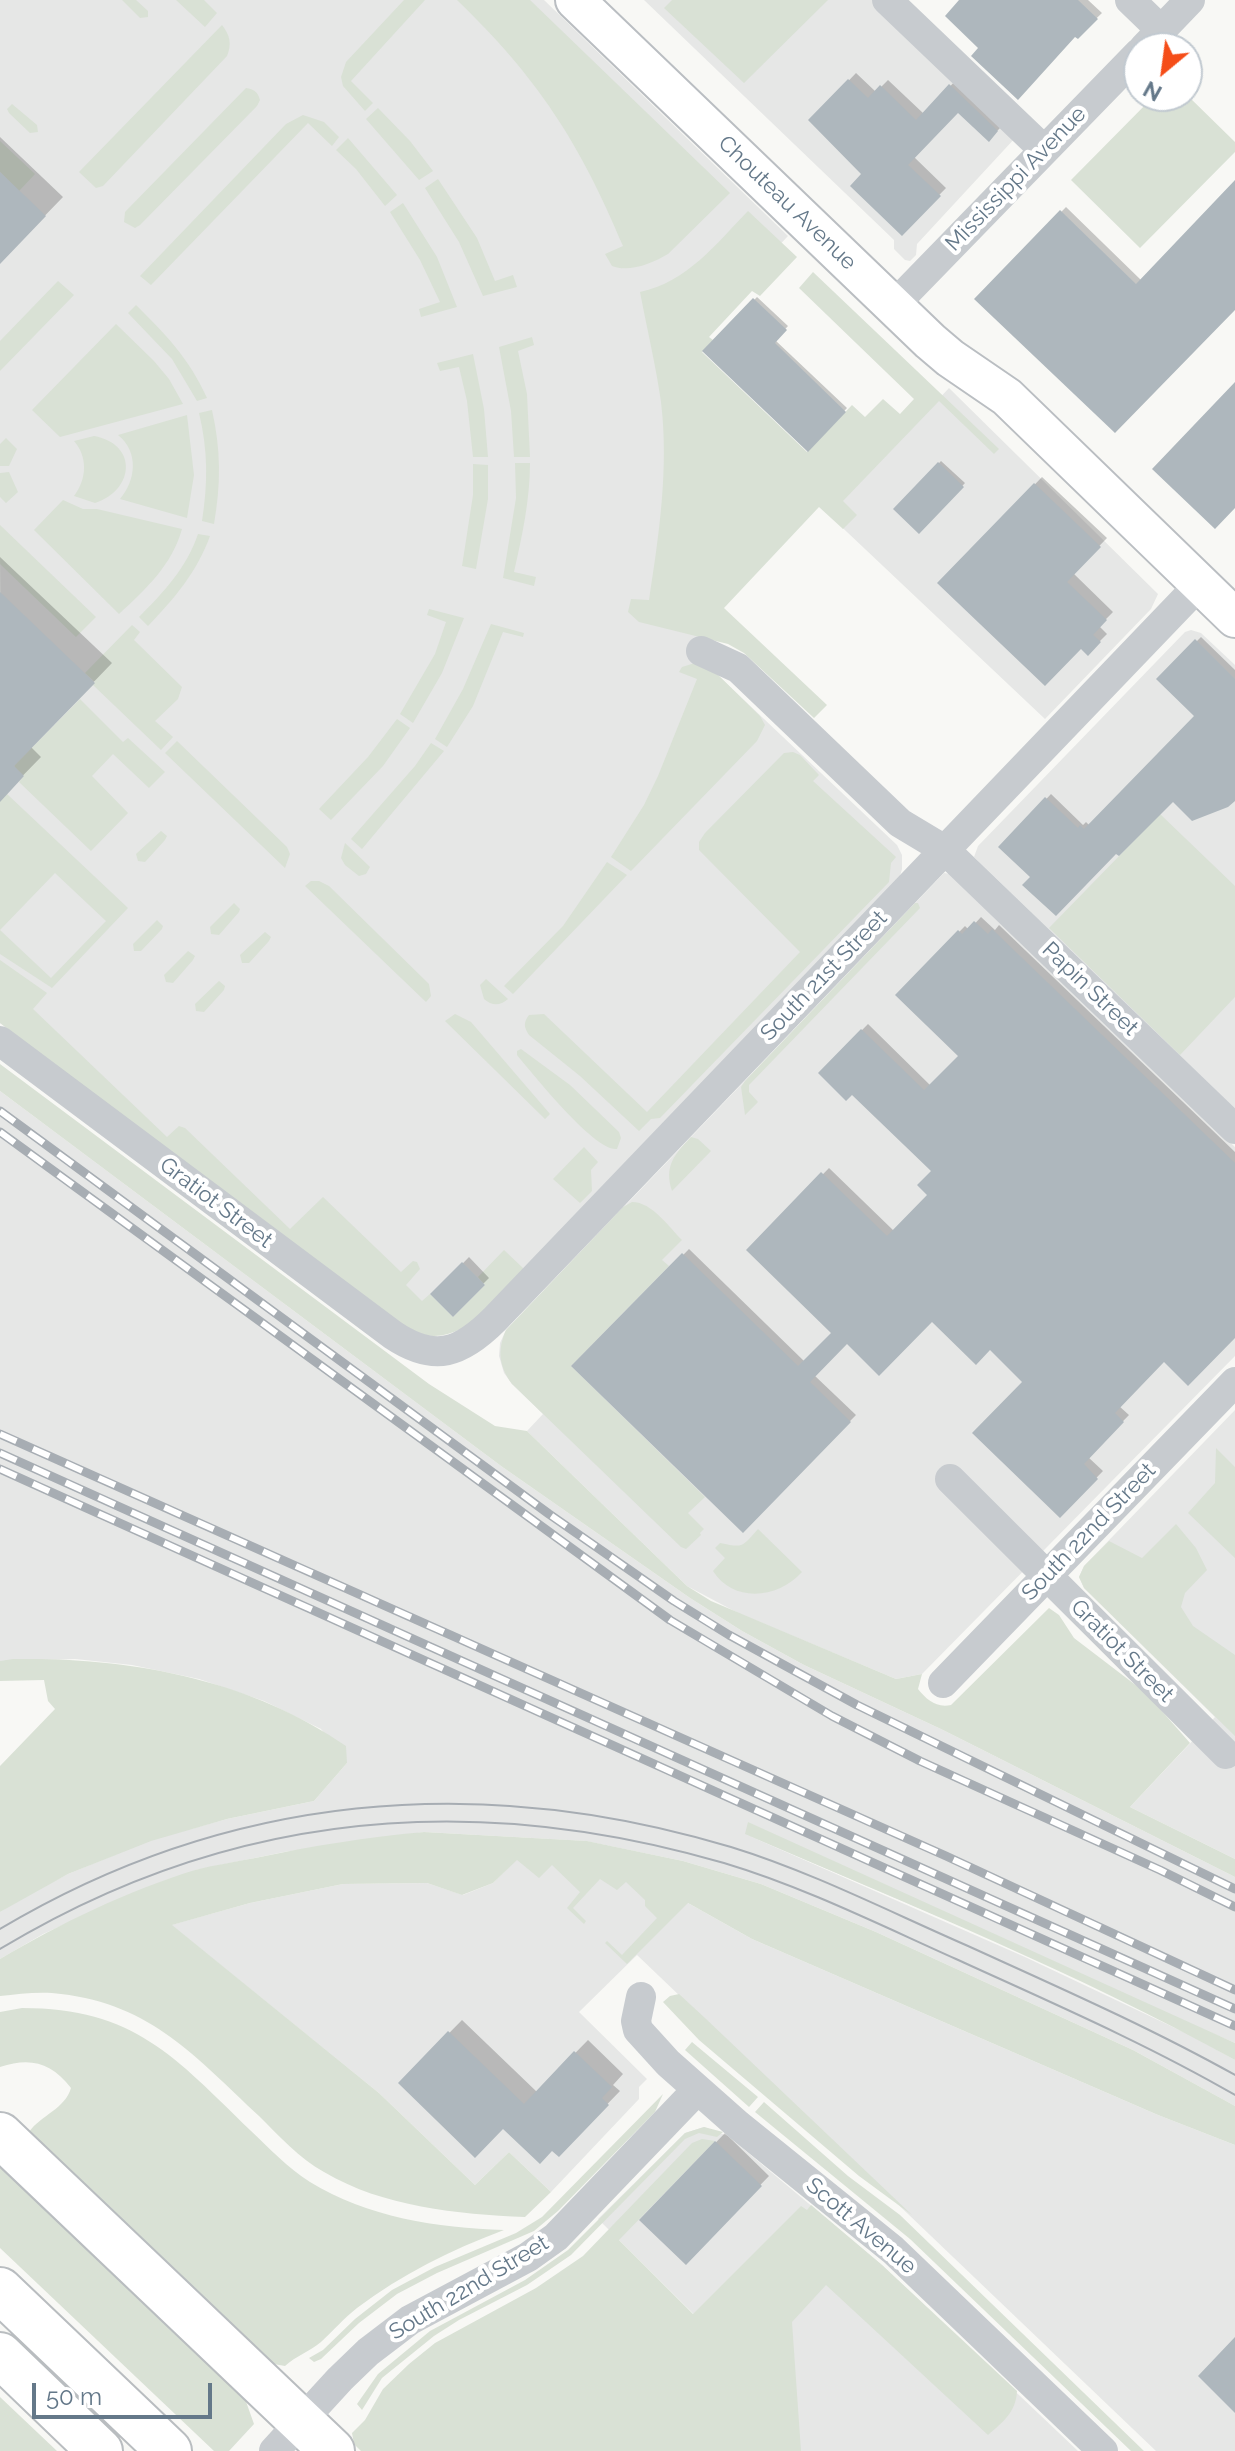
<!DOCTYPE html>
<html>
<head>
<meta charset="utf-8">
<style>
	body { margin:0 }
	#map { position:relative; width:1235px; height:2451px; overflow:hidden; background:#f8f8f5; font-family:Raleway,sans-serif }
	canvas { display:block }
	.north { position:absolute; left:1123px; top:32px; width:80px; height:80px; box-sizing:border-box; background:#fff; border:2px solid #c1c9d0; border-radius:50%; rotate:209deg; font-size:22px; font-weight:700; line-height:32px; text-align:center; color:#647889 }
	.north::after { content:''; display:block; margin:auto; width:28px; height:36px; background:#f54d18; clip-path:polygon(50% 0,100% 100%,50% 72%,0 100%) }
	.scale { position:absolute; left:32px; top:2383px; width:180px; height:36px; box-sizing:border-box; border:4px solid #647889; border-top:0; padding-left:10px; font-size:24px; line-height:28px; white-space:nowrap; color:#647889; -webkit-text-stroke:6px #fff; paint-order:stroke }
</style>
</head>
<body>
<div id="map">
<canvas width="1235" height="2451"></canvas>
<div class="north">N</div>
<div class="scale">50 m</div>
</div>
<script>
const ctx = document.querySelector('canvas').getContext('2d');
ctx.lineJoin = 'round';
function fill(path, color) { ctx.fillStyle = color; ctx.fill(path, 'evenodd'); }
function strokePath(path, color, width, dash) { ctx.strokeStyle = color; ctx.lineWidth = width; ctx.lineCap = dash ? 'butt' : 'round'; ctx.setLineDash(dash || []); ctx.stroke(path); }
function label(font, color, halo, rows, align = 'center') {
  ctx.font = font + ' Raleway,sans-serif'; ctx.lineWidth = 8; ctx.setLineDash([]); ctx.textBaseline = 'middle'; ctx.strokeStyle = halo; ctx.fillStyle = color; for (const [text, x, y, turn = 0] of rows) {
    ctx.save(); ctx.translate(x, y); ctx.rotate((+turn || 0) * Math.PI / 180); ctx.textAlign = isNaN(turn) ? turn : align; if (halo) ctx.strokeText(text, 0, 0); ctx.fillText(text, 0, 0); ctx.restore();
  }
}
fill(new Path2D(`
	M0,0h544l244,236 -105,112 40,258 -17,58 191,181 5,10v14l-2,7 -417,436 -24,17 -13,5 -285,-191 -161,-120z
	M644,0h229l143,137 -99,107 -1,11 -6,6 -5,-1 -11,-11v-9z
	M949,388l209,206 -7,15 -106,110 -216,-204z
	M1191,630l10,3 34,32v444l-261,-252 4,-11 207,-214z
	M944,873l7,1 284,273v209l-313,318 -26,5 -158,-66 -51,-27 -160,-155 16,-17 -31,-30 -8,-11 -5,-17 1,-13 6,-13z
	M0,1091l501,375 189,132 52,33 62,34 139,65 292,147v166l-490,-209 280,123 169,80 41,23v46l-102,-56 -257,-118 -115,-48 -78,-23 -97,-20 -162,-9 -140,20 -88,18 -62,23 -91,41 -43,25v-47l21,-14 47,-24 83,-34 76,-21 87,-18 33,-38 -26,-34 -57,-28 -65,-22 -67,-14 -57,-6 -75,2z
	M1235,1410v449l-105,-52 85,-90 -131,-129 -5,-11 5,-11z
	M572,1858l116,45 64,36 406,176 77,30v306h-79l-519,-496 -58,57 68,67 -8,8v12l-88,93 -42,-40 -34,33 -96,-92 -208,-168 79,-22 93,-19 84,-1 36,12 30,-12 23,-23z
	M704,2127l24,9 154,129 196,186h-297l-6,-56 -177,-176 87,-86z`), '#e6e7e6');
fill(new Path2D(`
	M122,0h14l12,11v6l-8,1z
	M176,0h28l13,13 -12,14z
	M404,0h21l-74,81 22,22 -8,8 -22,-25 -2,-9 5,-15z
	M457,0h73l200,193 -62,61c-15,9 -39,19 -56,12l-7,-12 18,-8c-43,-103 -85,-168 -166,-246z
	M672,0h156l-84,83 -80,-75z
	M222,25c8,10 10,19 5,31l-124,130 -7,2 -17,-16z
	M246,88c8,1 12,4 14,12l-3,6 -117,119 -5,3 -11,-6 1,-10z
	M1187,95l48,47v10l-95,96 -69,-68 83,-84z
	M12,104l25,21 1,7 -8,1 -21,-20 -2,-4z
	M378,108l32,33 23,30 -14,9 -53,-61z
	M303,115l21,7 15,15 -7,9 -24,-23 -157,162 -11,-9 146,-152z
	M348,138l49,57 -12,11 -29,-37 -20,-19z
	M0,141l35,33 -16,17 -19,-19z
	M438,179l39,59 18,43 18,-6 4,12 -34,9 -24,-54 -34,-54z
	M403,203l34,54 20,50 -36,10 -2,-8 21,-7 -20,-42 -30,-48z
	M748,211l49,46 -37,39 -8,-5 -43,46 4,3 -11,12 105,100 45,-47 13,12 18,-18 17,15 14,-15 -115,-111 14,-16 186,177 -5,5 -55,-53 -96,100 14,14 -14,14 -24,-22 -95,101 103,97 -13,13 -70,-65 -16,-9 -89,-22 -11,-10 3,-13 18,1c10,-65 20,-132 12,-198 -5,-36 -14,-73 -21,-110 47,-10 76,-48 108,-81z
	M58,281l16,14 -74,76v-30z
	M136,305c30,30 53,53 71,93l-10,3 -25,-42 -44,-46z
	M116,324l38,37 15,18 14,25 -123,33 -28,-27z
	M532,337l2,8 -16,6 9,43 3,63h-16l-3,-46 -12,-64z
	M473,354l11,55 4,48h-15l-6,-56 -8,-34 -19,4 -3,-8z
	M212,410c9,40 9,74 2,114l-12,-3c6,-38 6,-71 -3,-108z
	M187,415l7,60 -7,43 -67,-19c16,-19 19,-47 -2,-64z
	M94,436c44,8 41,54 1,67l-21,-7c13,-17 14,-39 0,-55z
	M6,438l11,11 -8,17h-9v-22z
	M515,463h15c0,37 -8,73 -16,109l22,5 -2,9 -31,-8 13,-80z
	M473,464l15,1v34l-12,70 -14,-3 11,-71z
	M9,472l9,20 -12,11 -6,-6v-24z
	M63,500l20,9h14l85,20c-10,36 -36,60 -63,85l-85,-84z
	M0,525l96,92 -20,20 -76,-73z
	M198,534l12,2c-13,36 -36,63 -62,90l-9,-9c25,-25 48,-50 59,-83z
	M429,609l35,9 -22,55 -29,50 -13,-9 35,-60 11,-32 -19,-7z
	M491,624l33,9 -1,4 -20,-5 -30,74 -26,41 -12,-8 28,-50z
	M132,625l8,7 -6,8 48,47 -4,12 -23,22 18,16 -12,13 -68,-65 2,-3 -10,-9z
	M695,663l16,5 49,48 5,9 -8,16 -126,130 -20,-14 33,-52 14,-29 39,-97 -18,-7 3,-5z
	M80,699l43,43 5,-4 37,34 -16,16 -36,-34 -21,22 36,37 -37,38 -72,-69 5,-6 -10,-10z
	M397,719l13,9 -27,38 -52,54 -12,-11 49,-52z
	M177,741l110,106 3,7 -5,14 -120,-115z
	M431,743l13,8 -82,98 -11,-10 64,-73z
	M793,752l7,3 19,20 -6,6 83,76 -5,6 -2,19 -229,236 -9,1 -12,12 -59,-55 -51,-41c-5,-8 -6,-12 0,-20l15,-1 103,98 153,-160 -101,-102v-8l6,-9 79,-80z
	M7,794l121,114 -76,80 -52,-34v-155zM55,873l51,48 -55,57 -51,-48z
	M1160,814l75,72v111l-55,58 -131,-127z
	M161,831l6,5 -2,4 -20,22 -7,-1 -2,-7z
	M345,843l25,24 -4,7 -7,2 -14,-11 -4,-7z
	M607,862l20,13 -114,119 -9,-8 59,-60z
	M311,881h8l10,5 100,98 2,12 -5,6 -121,-116z
	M234,903l6,6 -1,3 -20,23 -8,-1 -1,-7z
	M915,903h3l2,5 -171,177v7l9,10 -13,13 -4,-28 4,-6z
	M157,920l6,6 -1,3 -21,22h-7l-1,-7z
	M265,932l6,5 -2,4 -20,22h-7l-2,-8z
	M188,951l7,5 -2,4 -20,23 -7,-1 -2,-7z
	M0,960l47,33 -14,16 134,128 12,-11 6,2 105,101 33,-32 78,75 12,-11 4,1 3,7 -14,16 16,16 8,-7 23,23 32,-32 -7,-8 26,-27 20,19c-24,24 -53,68 -91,67 -11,0 -21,-6 -30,-10l-403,-303z
	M486,979l22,20c-8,7 -16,7 -24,0l-4,-14z
	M219,981l6,5 -1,4 -20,22 -8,-1 -1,-7z
	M455,1014l16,8 79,92 -5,5 -100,-98z
	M521,1049l49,36 49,47 2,6 -4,11c-22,3 -84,-75 -100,-94v-4z
	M0,1064l429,320 66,42 32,5 160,155 24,15 185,78 26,-5 -4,15c9,11 18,19 33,16l98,-97 10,7 15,23 72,55 44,50 -60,64 105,52v18l-292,-147 -139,-65 -62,-34 -52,-33 -189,-132 -501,-375z
	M691,1137l7,2 13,12 -39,40c-8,-25 2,-36 19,-54z
	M584,1147l14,15 -7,8 1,21 -12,12 -27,-24z
	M632,1202c20,0 37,25 50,38l-20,20 7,6 -98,100 134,131 -17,16 16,16 -4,4 1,2 -15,14 -5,-2 -169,-163c-13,-18 -15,-33 -6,-54l117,-123z
	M1216,1448l19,19v91l-47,-45 27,-30z
	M1176,1524l20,24 11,22 -22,23 -4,14 12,19 42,29v81l-151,-148 -5,-11 5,-11 25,-25 33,17z
	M758,1529l44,43c-23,26 -68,32 -89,-1l12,-13 -10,-10 5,-5c24,5 22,4 38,-14z
	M13,1659c116,-2 237,20 333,87l1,17 -33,38 -87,18 -76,22 -83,33 -68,38v-146l55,-57 -7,-8 -4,-21 -44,1v-20z
	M748,1822l487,221v17c-157,-87 -325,-155 -490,-226z
	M424,1832l163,9 96,20 78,23 115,48 257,118 93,51 9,5v39l-77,-30 -406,-176 -64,-36 -61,61 -22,-21 2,-2 15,14 35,-37 -12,-12v-6l-19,-18 -9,8 -17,-11 -27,29 13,13 -2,3 -17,-16 13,-16 -28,-27 -13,13 -22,-18 -24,23 -31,12 -35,-12 -84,1 -93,19 -78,22 207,168 96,92 34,-33 42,40 -26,25c-68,-3 -142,-10 -201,-45 -25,-14 -45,-36 -65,-56 -62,-58 -108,-112 -198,-122 -20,-3 -41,0 -61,2v-37c61,-36 127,-68 195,-89 19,-5 40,-8 60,-12 57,-12 112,-21 169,-26z
	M679,1994l26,24 207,197 -53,-39 -160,-136 -36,-38 7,-6z
	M22,2008c112,0 153,49 228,122 19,18 38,38 60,52 57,35 127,46 194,48 -53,20 -102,44 -147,78 -13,10 -24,23 -36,34 -11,9 -25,14 -36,24l-17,-3 -239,-231c12,-17 36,-23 42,-44 -20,-26 -41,-31 -71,-21v-55z
	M692,2042l66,55 -9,10 -64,-57z
	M663,2094l-8,18 -97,99 -24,20 -97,42 -40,21 -38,29 -38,36 -7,3 -5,-4 14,-8 32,-31 37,-29 43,-23 81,-34 26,-16z
	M764,2102l84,74 52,39 244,236h-13l-221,-212 -155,-127z
	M704,2127l19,5 -6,5 -18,-4 -14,6 -114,116 -44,30 -68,35 -25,16 -52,42 -20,32 -5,-6 21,-30 52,-43 95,-51 43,-30 117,-117z
	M702,2139l13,2 -96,99 74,74 108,-108 6,4 4,-5 71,60 135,126c-1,21 -14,31 -29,44l-162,-150 -34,37 9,129h-440l-7,-7 -2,-11 13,-13 18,-31 26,-25 26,-21 101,-55 47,-32 109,-113z
	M0,2166l244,230 10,28 -25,27h-15l-214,-203z
	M0,2397l57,54h-57z`), '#d9e1d5');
fill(new Path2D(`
	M962,0h126l14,13 -24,23 -97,12z
	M856,73l20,19 12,-12 36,34 33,-35 47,45 -15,15 -31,-28 -44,46 32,31 -44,45 -38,-59 -53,-54z
	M0,137l63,60 -63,65z
	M1235,183v124l-258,-8 89,-92 76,74z
	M757,297l31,29 -13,14 72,68 -39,41 -103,-98z
	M941,461l24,22 -46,49 -23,-23z
	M1042,477l65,61 -34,35 40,39 -14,14 8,8 -19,19 -7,-7 -141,-63z
	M0,557l112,106 -81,84 10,10 -40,41z
	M1201,637l34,33v128l-62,1 -57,52 -84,26 -31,-30 50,-53 32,31 3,-3 4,4 107,-111 -38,-36z
	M981,917l14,13 4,-5 236,227v183l-71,25 -45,46 10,9 -41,42 15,14 -43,44 -35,-134 -35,-33 -58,-29 -85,22 -33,34 42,40 -113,115 -169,-164 115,-117 116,113 29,-29 -85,-83 80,-82 65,63 36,-37 4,-23 -82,-79 -32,-19 48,-49 63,62 30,-30 -64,-61 68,-69 4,4z
	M469,1257l20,21 -36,36 -20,-20z
	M462,2020l75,72 51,-52 35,34 -10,11 7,6 -61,63 -56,-28 -103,-43z
	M725,2133l44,43 -83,86 -45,-42z`), '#0003');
fill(new Path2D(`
	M959,0h119l20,19 -20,20 -3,-2 -57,63 -47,-44 7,-8 -33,-32z
	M848,79l20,19 12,-13 36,35 33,-36 49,47 -9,11 -31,-29 -50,52 33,31 -39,40 -52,-50 11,-12 -53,-54z
	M0,172l46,44 -46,48z
	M1235,180v130l-120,123 -141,-134 86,-89 76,74z
	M753,298l34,32 -12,13 71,69 -38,40 -106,-101z
	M1235,382v126l-20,21 -63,-60z
	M938,462l26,25 -45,47 -26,-25z
	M1034,483l67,64 -34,35 40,38 -14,15 8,7 -13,14 -7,-7 -36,37 -108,-103z
	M0,592l95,91 -81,83 10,10 -24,26z
	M1195,639l40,40v122l-7,6 -36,14 -19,-19 -54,54 -3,-2 -60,62 -34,-31 8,-8 -32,-30 47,-50 33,31 2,-3 4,4 110,-113 -38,-37z
	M974,921l14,13 4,-5 243,234v175l-47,48 -24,-24 -49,51 9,9 -40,42 14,15 -38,39 -88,-85 50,-51 -32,-32 -14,15 -44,-43 -53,54 -32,-32 -37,38 41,40 -108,111 -172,-167 111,-113 116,113 33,-33 -85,-83 75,-78 66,64 40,-41 -10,-10 14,-14 -79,-76 -6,6 -28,-28 43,-44 63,61 34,-34 -63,-61 63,-65 4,4z
	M462,1262l23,23 -32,32 -23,-23z
	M448,2031l76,73 50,-53 38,36 -10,11 7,7 -50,52 -7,-6 -12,13 -37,-35 -28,29 -77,-75z
	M715,2141l47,45 -76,79 -47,-45z
	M1235,2337v76l-37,-37z`), '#aeb7bd');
const major = new Path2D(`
	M575,0l355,341 20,17 57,39 228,221`);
const highway = new Path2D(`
	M0,2135l332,316
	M0,2290l169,161
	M0,2355l100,96`);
strokePath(major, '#babec2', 42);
strokePath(highway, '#b9bdc0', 48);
strokePath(new Path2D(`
	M887,0l157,150
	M1130,0l31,30
	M1144,48l46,-48
	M893,306l246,-253
	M701,651l37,17 162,155 45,27 290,279
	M0,1041l393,294c42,28 68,18 102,-16l705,-735
	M950,1479l276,275
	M943,1683l292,-301
	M641,1997l-5,24 2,9 30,33 70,62 155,125 210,201
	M274,2451l66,-72 28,-27 42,-32 118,-63 28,-20 141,-147`), '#c7cbcf', 30);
strokePath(major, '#fff', 38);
strokePath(highway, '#fff', 44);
strokePath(new Path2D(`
	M0,1929c228,-136 478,-158 731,-82 81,25 159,65 237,99 90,41 181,81 267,129
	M0,1949c228,-138 470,-160 724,-86 80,24 156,62 232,96 94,43 189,84 279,136`), '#a7adb3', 2);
const rail = new Path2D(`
	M0,1111l549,403 125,87 55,34 128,70 378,184
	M0,1132l670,488 162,96 88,45 240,109 75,37
	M0,1434l946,422 289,134
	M0,1453l1235,556
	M0,1469l1235,557`);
strokePath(rail, '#a7adb3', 9);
strokePath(rail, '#fff', 6, [18]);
label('22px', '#647889', '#fff', [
	["Mississippi Avenue",1016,179,-46],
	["Chouteau Avenue",787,203,44],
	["South 21st Street",824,976,-46],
	["Papin Street",1090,989,44],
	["Gratiot Street",216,1203,37],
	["South 22nd Street",1089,1532,-46],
	["Gratiot Street",1122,1651,45],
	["Scott Avenue",861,2226,40],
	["South 22nd Street",469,2288,-31]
]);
</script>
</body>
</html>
